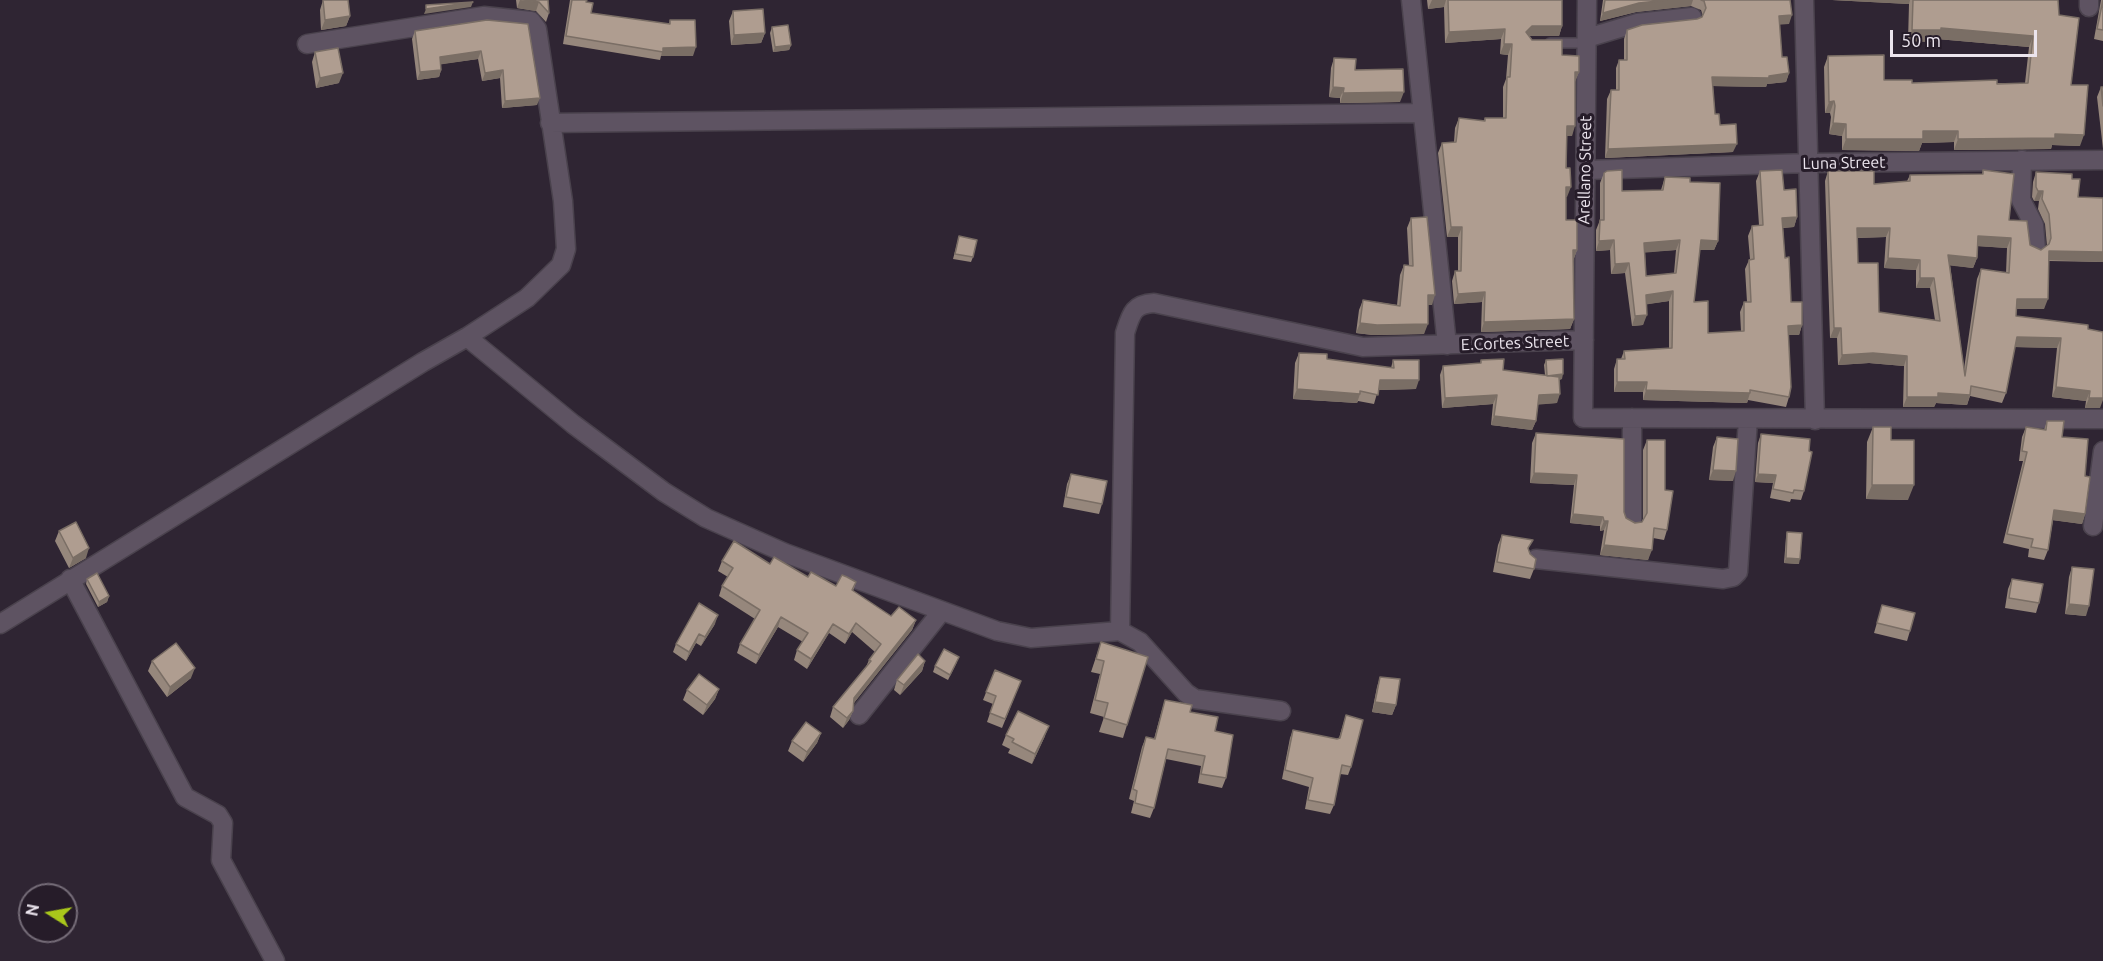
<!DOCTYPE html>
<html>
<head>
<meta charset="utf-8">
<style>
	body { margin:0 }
	#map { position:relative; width:2103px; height:961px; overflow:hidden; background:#2f2533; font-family:Ubuntu,sans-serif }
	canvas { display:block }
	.north { position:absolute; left:18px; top:883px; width:60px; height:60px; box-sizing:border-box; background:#261c29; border:2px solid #756c78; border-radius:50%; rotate:281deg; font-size:16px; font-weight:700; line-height:24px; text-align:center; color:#ece5ee }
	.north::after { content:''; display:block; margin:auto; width:21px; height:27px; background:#a9c71b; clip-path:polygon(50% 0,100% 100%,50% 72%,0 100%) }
	.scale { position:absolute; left:1890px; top:30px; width:147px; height:27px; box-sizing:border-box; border:3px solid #ece5ee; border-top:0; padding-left:8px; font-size:18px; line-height:21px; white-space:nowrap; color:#ece5ee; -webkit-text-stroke:4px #261c29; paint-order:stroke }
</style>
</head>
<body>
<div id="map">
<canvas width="2103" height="961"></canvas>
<div class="north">N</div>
<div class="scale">50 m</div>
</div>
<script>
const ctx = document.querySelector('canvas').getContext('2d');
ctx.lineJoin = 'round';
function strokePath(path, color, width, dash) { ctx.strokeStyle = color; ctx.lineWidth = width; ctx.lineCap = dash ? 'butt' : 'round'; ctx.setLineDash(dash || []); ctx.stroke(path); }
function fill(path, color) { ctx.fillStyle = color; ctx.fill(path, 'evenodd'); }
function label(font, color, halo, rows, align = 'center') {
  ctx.font = font + ' Ubuntu,sans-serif'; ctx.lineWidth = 6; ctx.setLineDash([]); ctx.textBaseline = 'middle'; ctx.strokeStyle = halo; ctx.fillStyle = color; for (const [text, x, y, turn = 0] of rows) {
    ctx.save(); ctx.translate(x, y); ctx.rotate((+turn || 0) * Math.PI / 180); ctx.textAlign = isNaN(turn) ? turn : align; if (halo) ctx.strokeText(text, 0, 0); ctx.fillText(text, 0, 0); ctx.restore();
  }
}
const service = new Path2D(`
	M1550,43h37`);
const minor = new Path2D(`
	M1411,0l36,345
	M1587,0l-4,418 520,1
	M1804,0l11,420
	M2089,0v7
	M1587,38l50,-15 55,-6
	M550,123l873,-10
	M2022,160l-1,40 13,25 2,24
	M1586,170l223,-7 294,-3
	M467,337l106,87 91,68 42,26 79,35 212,78 34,7 89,-7 20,11 46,51 9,6 86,12
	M1632,522v-104
	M2093,526l10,-75
	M1536,559l187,20 10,-2 5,-5 10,-153
	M70,579l115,218 33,18 5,8 -2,37 54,101
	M0,624l423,-262 44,-25 60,-39 34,-33 5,-16 -3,-48 -26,-172 -6,-8 -47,-5 -177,28
	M1120,631l5,-298c6,-19 8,-29 29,-30l209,44 221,-7
	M859,715l82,-103`);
strokePath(service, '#4a424d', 12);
strokePath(minor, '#4a424d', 21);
strokePath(service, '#5e5362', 9);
strokePath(minor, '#5e5362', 18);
fill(new Path2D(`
	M323,0l27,16 -4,10 -25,4 -1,-20z
	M516,0h32l1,13 -3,9 -10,-11 -19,-3z
	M570,0h17l-1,2 5,11 78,11 1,-4 23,36h-32l-1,4 -97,-16z
	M1427,0h135v26l-3,10h-30l3,4 30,15 17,17 -4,9 -3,55h-6l1,61h-1v23l11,30 -4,11 1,58 -4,10 -89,3 1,-30 -28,2 -2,-23 3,-10h3v-34h-11l-9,-84 4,-10 12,-1 1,-14 4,-10 25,3 1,-3h18v-31l3,-8 2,-24 -8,-1 1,-15 -56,4 -1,-36 -16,2z
	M1603,0h187l-1,24h-10l3,33 7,16 -3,9 -19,2 -1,3 -53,-1 2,28 18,38 -128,6 2,-59 4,-9h5v-22l3,-8h5v-21l3,-9 70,-11 5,-2 1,-1 -2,-6 -10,-4 -55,6 -36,9z
	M1832,0h226l1,15 21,131 -28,-1 -1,4 -97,1v-8l-32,1 -3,8 -77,-1v-14l-13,-2 2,-17 -1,-4h-5l-1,-46 4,-11 56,24 28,3h113l4,-36 -92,-8 -1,3 -28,-1 1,-37z
	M2101,0h2v41l-9,-2z
	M733,11l32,22 -4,10 -30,2 -2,-24z
	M487,20l50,85 -35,3 -2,-30 -18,3 -4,-22 -37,5v6l-2,7 -22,3 -5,-41 3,-8z
	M772,27l19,18 -2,5 -16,2 -3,-19z
	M315,52l24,31 -23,5 -4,-26z
	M1334,58l21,12 45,32 -60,1v-5l-11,-1 2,-29z
	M2101,87h2v62l-6,-52z
	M1983,170l26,50 21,25 11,5 6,-4 -2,-22 -7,-15 1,-8h-5l-2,-4 1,-15 3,-10 36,7 31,83 -54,-1 -5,48h-28v7l72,13 12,79h-15l1,-7 -34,-4 5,-49 -42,-1 -9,46 -4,10 -32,-7 -3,9 -31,-2 -2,4h-31l1,-41 -35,-3 -31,2 -1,-27h-7l-5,-157 3,-10 46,13 33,-3 3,-6 72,-1zM1886,237l-2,31 32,2v18h14l5,32 -56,-8 -21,-49 -1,-25zM1978,246l29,2 -1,25 -25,-4 -4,10 -13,90 -14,-104 23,3 4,-10z
	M1760,171l24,19 13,27 -3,10 -11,1 2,30 6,44 11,23 -3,10h-10v62l-3,10 -38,-7 -1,3 -104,-3v-8h-29v-23l3,-10h4l3,-8 45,-3v-47l-22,3 -4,21 -11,1 -7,-53 -14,1 -1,-24 -14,1v-21l4,-10v-37l4,-10 18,18 39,-1 4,-13 25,5 28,59 -4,9h-15l-5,52 14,31 33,-2 -1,-19 4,-10h3l-2,-33 4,-9 1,-1 -2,-23 4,-10 7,-1 -3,-44zM1676,250l-2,23 -28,3 -1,-24z
	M1411,218l21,87h-4l-4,29 -51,1 -17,-2 3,-23 4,-10 34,5 3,-30 4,-10 5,1 -2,-38z
	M959,236l14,21 -2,5 -18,-3z
	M1299,353l28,6 64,9 2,-8 23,29 -38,1 -4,14 -16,-3 -1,2 -64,-4 2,-36z
	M1481,360l22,10 42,5 -1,-10 2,-5 16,19 -3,1 -2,23 -19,1 -2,17 -4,9 -41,-5 2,-21 -51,4 -2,-33 3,-9 37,-3z
	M2047,421l15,16 23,39v38l-3,10 -29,-4 -5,30 -4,10 -16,-3 1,-8 -26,-6 20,-82h-4l3,-24 4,-10 18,3z
	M1873,427l18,13 17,60 -42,-1 1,-57z
	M1536,433l88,79 2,6 9,5 7,-1 1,-3v-69l4,-10 18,50 2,40 -3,10 -11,-2 -5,22 -48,-5 4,-25 -4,1v-5l-30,-3 4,-38 -44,-2 2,-40z
	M1761,434l43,57 -3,9 -10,-1 -1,3 -20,-4 3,-15 -18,-1 3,-39z
	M1717,437l16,44 -24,-1 4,-33z
	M1071,474l31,30 -3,10 -36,-7 4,-23z
	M59,531l27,27 -17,10 -14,-27z
	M1787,532l12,32 -15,-1 2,-26z
	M1502,535l27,16 5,18 -4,10 -37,-7 5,-27z
	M722,561l48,3 66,22 20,-4 -3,9 38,25 25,4 -4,10 -59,74v7l-4,9 -6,8 -13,-11 3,-10 33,-40 3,-7 6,-8 -23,-20 -7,12 -16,-11 -22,36 -13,-9 3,-10 6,-8 -25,-15 -22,37 -19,-11 3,-9 15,-25 -36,-23 3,-10 6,-9 -10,-6z
	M2072,567l14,49 -21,-2 4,-37z
	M87,579l22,17 -2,6 -9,5 -12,-23z
	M2012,579l27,24 -3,10 -31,-5 3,-19z
	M1882,605l28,26 -3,10 -33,-8z
	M715,624l-14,22 -5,-3 -10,18 -13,-9 3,-8z
	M1101,642l26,83 -4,13 -24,-6 5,-15 -14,-4 10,-39 -9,-2z
	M152,661l39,17 -24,19 -19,-26z
	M925,661l-3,10 -22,24 -6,-5 3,-10z
	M957,662l-9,18 -15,-8 2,-6z
	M995,670l26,11 -19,47 -15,-6 6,-18 -10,-4z
	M1380,677l16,28 -4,10 -20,-3 5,-25z
	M719,689l-4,10 -12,16 -20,-15 4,-10z
	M1165,700l25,12 25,19 11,47 -4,10 -24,-5 3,-17 -35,-7 -12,49 -4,10 -19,-5 3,-12 -5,-2 13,-52 4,-10 8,2 8,-29z
	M1346,715l5,52 -3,8 -8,-1 -6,31 -4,9 -25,-5 4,-22 -27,-8 8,-41 3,-8 44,9 2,-1z
	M821,733l-4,10 -14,19 -15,-11 4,-10z
	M1006,735l39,1 -13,28 -24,-11 2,-4 -8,-4z`), '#96877c');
fill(new Path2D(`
	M520,0l19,2 -3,9 -19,-3z
	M1432,0h14l-2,7 -16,2z
	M1667,0h26l-2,6 -55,6 -36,9 3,-8 36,-10z
	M1832,0h78l-1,4z
	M473,2l-2,5 -47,7 2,-5z
	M1792,15l-3,9 -14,1 4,-9z
	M350,16l-4,10 -25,4 4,-10z
	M1532,26h30l-3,10h-31l-2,-4z
	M1941,28l92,8 -4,11 -92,-8 -1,3 -28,-1 4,-11z
	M1505,29l-4,10 -56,4 4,-11z
	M765,33l-4,10 -30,2 3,-10z
	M1504,44h8l-4,11 -8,-1z
	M791,45l-2,5 -16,2 2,-5z
	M696,47l-3,9h-32l2,-8z
	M481,51l-3,8 -41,6 3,-8z
	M441,70l-2,7 -22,3 3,-8z
	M503,70l-3,8 -18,3 3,-8z
	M1575,72h4l-4,10z
	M343,73l-4,10 -23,5 4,-10z
	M1789,73l-3,9 -19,2 -1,3 -57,-1 3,-9 57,-1z
	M1333,87l11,1 -4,10 -11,-1z
	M1404,92l-4,10 -60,1 3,-10z
	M540,98l-3,7 -35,3 3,-7z
	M1834,101l-4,12h-5l4,-11z
	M1833,123l13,1 -4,12 -13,-2z
	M1567,126h8l-3,10h-9z
	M1923,131h35l-4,11 -32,1 -3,8 -77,-1 4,-11z
	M2055,134l29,1 -4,11 -28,-1 -1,4 -97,1 4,-11z
	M1737,144l-4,8 -128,6 3,-9z
	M1566,187h5l-4,10h-5z
	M2038,191h5l-4,10h-5z
	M1797,217l-3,10 -16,1 4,-10z
	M1451,227h11l-4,10h-11z
	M1857,228h33l-4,9 -33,1z
	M1978,236l33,2 -4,10 -32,-2z
	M1614,240l-4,10 -14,1 3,-10z
	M1680,240l-4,10 -35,3 3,-10z
	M1701,240l17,1 -4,9h-17z
	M1573,250h4l-4,11h-4z
	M2049,251l54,1v10l-57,-2z
	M1948,255l29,3 -4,10 -28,-3z
	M1888,258l32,2 -4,10 -32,-2z
	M1629,263l-4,10 -14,1 4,-10z
	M1920,278h14l-4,10h-14z
	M1673,291l-4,10 -26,4 3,-10z
	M1485,292l-3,10 -28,2 4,-10z
	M1428,295h7l-3,10h-7z
	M2017,299h31l-4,10h-31z
	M1647,315l-4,10 -11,1 3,-10z
	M1574,319l-4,10 -89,3 3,-10z
	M1360,323l68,1 -4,10 -51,1 -17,-2z
	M1802,325l-3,10h-14l3,-9z
	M1834,328h7l-4,10h-7z
	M2017,337l44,1 -4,10 -44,-1z
	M1873,353l34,3 -3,10 -35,-3 -31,2 4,-10z
	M1563,374l-1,5 -17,2 2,-5z
	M1380,380h39l-3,9 -39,1z
	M1617,382h30l-4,10h-29z
	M2056,387l34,4 -4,10 -34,-4z
	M1297,389l63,5 -3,9 -64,-4z
	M1646,390l104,3 -3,10 -104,-3z
	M1938,393l32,2 -3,10 -31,-2 -2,4h-31l4,-10z
	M1560,394l-3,9 -22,2 4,-10z
	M1497,395l-4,9 -51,4 3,-10z
	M2103,396v4l-3,8h-15l4,-10z
	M1494,416l42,5 -4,9 -41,-5z
	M1713,470l23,1 -3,10 -24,-1z
	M1534,473l43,2 -3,10 -44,-2z
	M1758,474l18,1 -3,8 -18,-1z
	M1872,485h42l-6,15 -42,-1z
	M2054,510l31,4 -3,10 -31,-4z
	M1573,514l30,3 -3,9 -30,-3z
	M1604,521h4l-4,9 -4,1z
	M1604,545l48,5 -4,10 -48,-5z
	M89,548l-3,10 -17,10 4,-10z
	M1786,558l14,1 -1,5 -15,-1z
	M109,596l-2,6 -9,5 1,-5z
	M2069,604l20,2 -3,10 -21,-2z
	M718,615l-3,9 -14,22 4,-9z
	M781,617l-3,10 -22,37 3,-9z
	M916,620l-4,10 -62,78 4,-10z
	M856,623l-4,9 -7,12 4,-10z
	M833,624l-4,9 -22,36 4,-10z
	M699,634l-3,9 -10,18 3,-9z
	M925,661l-3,10 -22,24 4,-10z
	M195,668l-4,10 -24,19 3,-10z
	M719,689l-4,10 -12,16 4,-10z
	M1375,702l21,3 -4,10 -20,-3z
	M853,711l-4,9 -6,8 4,-10z
	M1049,726l-4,10 -13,28 3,-10z
	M821,733l-4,10 -14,19 4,-10z`), '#7a6e65');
const building = new Path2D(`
	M323,0h25l2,16 -25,4z
	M524,0h24l1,13 -10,-11z
	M572,0h15l-1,2 7,1 -2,10 79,11v-4h25l1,27 -33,1v4l-97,-16z
	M1448,0h114v26h-30l-6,6 6,8h30v15l17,1v16h-4v54h-8l-1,42h4l1,19h-5v33h11v30h-4l1,69 -90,3 1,-30 -27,2 -3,-23h6l1,-44h-11l-9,-84 14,-1 3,-24 26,3v-3h21l1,-41h3l2,-33h-8l1,-15 -56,3z
	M1605,0h62l-28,3 -36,10z
	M1701,0h89l2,15 -13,1 3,41h5l2,16 -20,3v2l-57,-1 3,37h4l1,11 16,-1 1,20 -129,5 3,-59h8v-30h8v-30l15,-5 55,-6 5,-2 4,-9 -2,-7z
	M1913,0h145l1,15 20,3 -8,67h17l-4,50 -29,-1v4l-97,1v-8h-35v8h-77v-15l-13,-1 2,-17 -1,-5 -5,1 -1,-46 56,-1v25h28v3l85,-3v4l31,-1 5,-47 -92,-8v2h-29z
	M2103,0v30l-6,-1z
	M473,2l-47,7v-4z
	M763,9l2,24 -31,2 -1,-24z
	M487,20l41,4 12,74 -35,3 -2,-31 -18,3 -4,-22 -41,6 1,13 -21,2 -5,-41z
	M788,25l3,20 -16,2 -3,-20z
	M338,48l5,25 -23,5 -5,-26z
	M1334,58l22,1 -1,11 48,-1 1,23 -61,1 1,-5 -11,-1z
	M2101,87h2v19z
	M1622,170v21l41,-1 2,-13 25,1v4l30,1 -2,58 -17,-1 -7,62 14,-1v32l36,-2v-29h7l-2,-42 5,-1 -2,-33 11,-1 -3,-54 22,-1 2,20 12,-1 1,28 -15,1 3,40 4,-1 2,45h11v23l-14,1 3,61 -2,10 -39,-7v3l-104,-3 1,-8h-30v-23h8l-1,-8 48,-3 1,-57 -27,4 1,20 -12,1 -6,-53 -14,1 -1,-24 -15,1 1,-21h4v-47l3,-2zM1680,240l-4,33 -30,3 -2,-33z
	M1983,170l31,4 -5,46 18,1 3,24 11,5 8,-6 2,-6 -2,-24 -7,-15 1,-8h-5l-2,-4v-15l36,2v5h8l-2,18 25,1v54l-54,-1 -1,48h-31l-1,17 72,9v4l15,3v66h-14l1,-7 -34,-4 5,-49 -44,-1 -11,56 -35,-7 -1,9 -32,-2v4h-31v-41l-34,-3 -31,2 -1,-27h-7l-6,-157h46v13l36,-3v-6l73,-1zM1857,228h33l-2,30 32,2v18h14l6,43 -61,-9 -1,-49h-20zM1978,236l33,2 -2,35 -28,-4 -16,107 -17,-121 29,3z
	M1427,217l8,78h-7v29l-51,1 -17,-2 3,-23 37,6 4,-41 9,1 -2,-48z
	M959,236l18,4 -4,17 -18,-3z
	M1299,353l28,1v5l67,9 -1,-8h26v20h-39l-2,15 -18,-4v3l-63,-5z
	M1504,359l-1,11 56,7 1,17 -21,1 -3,26 -42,-5 3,-21 -52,3 -2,-32 38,-3v-3z
	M1563,359v15l-16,2 -1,-16z
	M2047,421h17l-2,16 26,2 -3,37 5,1 -5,37 -31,-4 -6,40 -17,-3 2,-8 -26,-5 20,-82 -5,-1 4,-24 20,3z
	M1873,427h18v13h23v45h-42z
	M1536,433l88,6v73l2,6 9,5 7,-1 5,-9v-73h18v50l8,1 -6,39 -13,-2 -2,22 -48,-5 4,-24h-4l-1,-4 -30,-3 4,-39 -43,-2z
	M1761,434l49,5 -1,12 3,1 -8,39 -10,-1 -1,3 -20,-4 3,-14 -18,-1z
	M1717,437l21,2 -2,32 -23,-1z
	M1071,474l36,7 -5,23 -36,-7z
	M76,522l13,26 -16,10 -14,-27z
	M1787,532l15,1 -2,26 -14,-1z
	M1502,535l31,5 -5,8 2,6 6,5 -2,10 -37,-7z
	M734,541l36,23 4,-7 34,20 3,-5 25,14 6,-11 5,2 9,5 -4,8 39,26 8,-9 17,13 -62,78 -1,13 -6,7 -14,-11 38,-46 -2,-1 12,-16 -25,-21 -7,11 -16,-10 -22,35 -14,-9 11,-17 -27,-16 -22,38 -19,-11 20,-34 -38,-24 11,-18 -11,-7z
	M2072,567l22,2 -5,37 -20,-2z
	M97,573l12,23 -10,6 -12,-23z
	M2012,579l31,5 -4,19 -30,-5z
	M699,603l19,12 -13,22 -6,-3 -10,18 -13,-8z
	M1882,605l33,8 -5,18 -33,-8z
	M1101,642l47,15 -21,68 -23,-7 4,-15 -13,-3 9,-39 -8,-2z
	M176,643l19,25 -25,19 -18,-26z
	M944,649l15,8 -9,18 -15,-9z
	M918,654l7,7 -21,24 -7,-5z
	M995,670l26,11 -16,38 -15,-6 6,-17 -10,-4z
	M699,674l20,15 -12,16 -20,-15z
	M1380,677l20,2 -4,26 -21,-3z
	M1165,700l27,5 -2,7 28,5 -3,14 18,4 -7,43 -25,-4 4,-18 -37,-7 -14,59 -19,-5 2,-12 -4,-2 13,-52 9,2z
	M1018,711l31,15 -14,28 -23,-12 2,-3 -8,-4z
	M1346,715l17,5 -12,47 -9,-2 -8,40 -26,-5 5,-22 -28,-8 8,-40 44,9 3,-1z
	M806,722l15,11 -14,19 -15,-11z`);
fill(building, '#af9d90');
strokePath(building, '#7a6e65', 1.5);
label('16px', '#ece5ee', '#261c29', [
	["Luna Street",1844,163,-1],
	["Arellano Street",1585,170,-89],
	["E.Cortes Street",1515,343,-2]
]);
</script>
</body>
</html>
